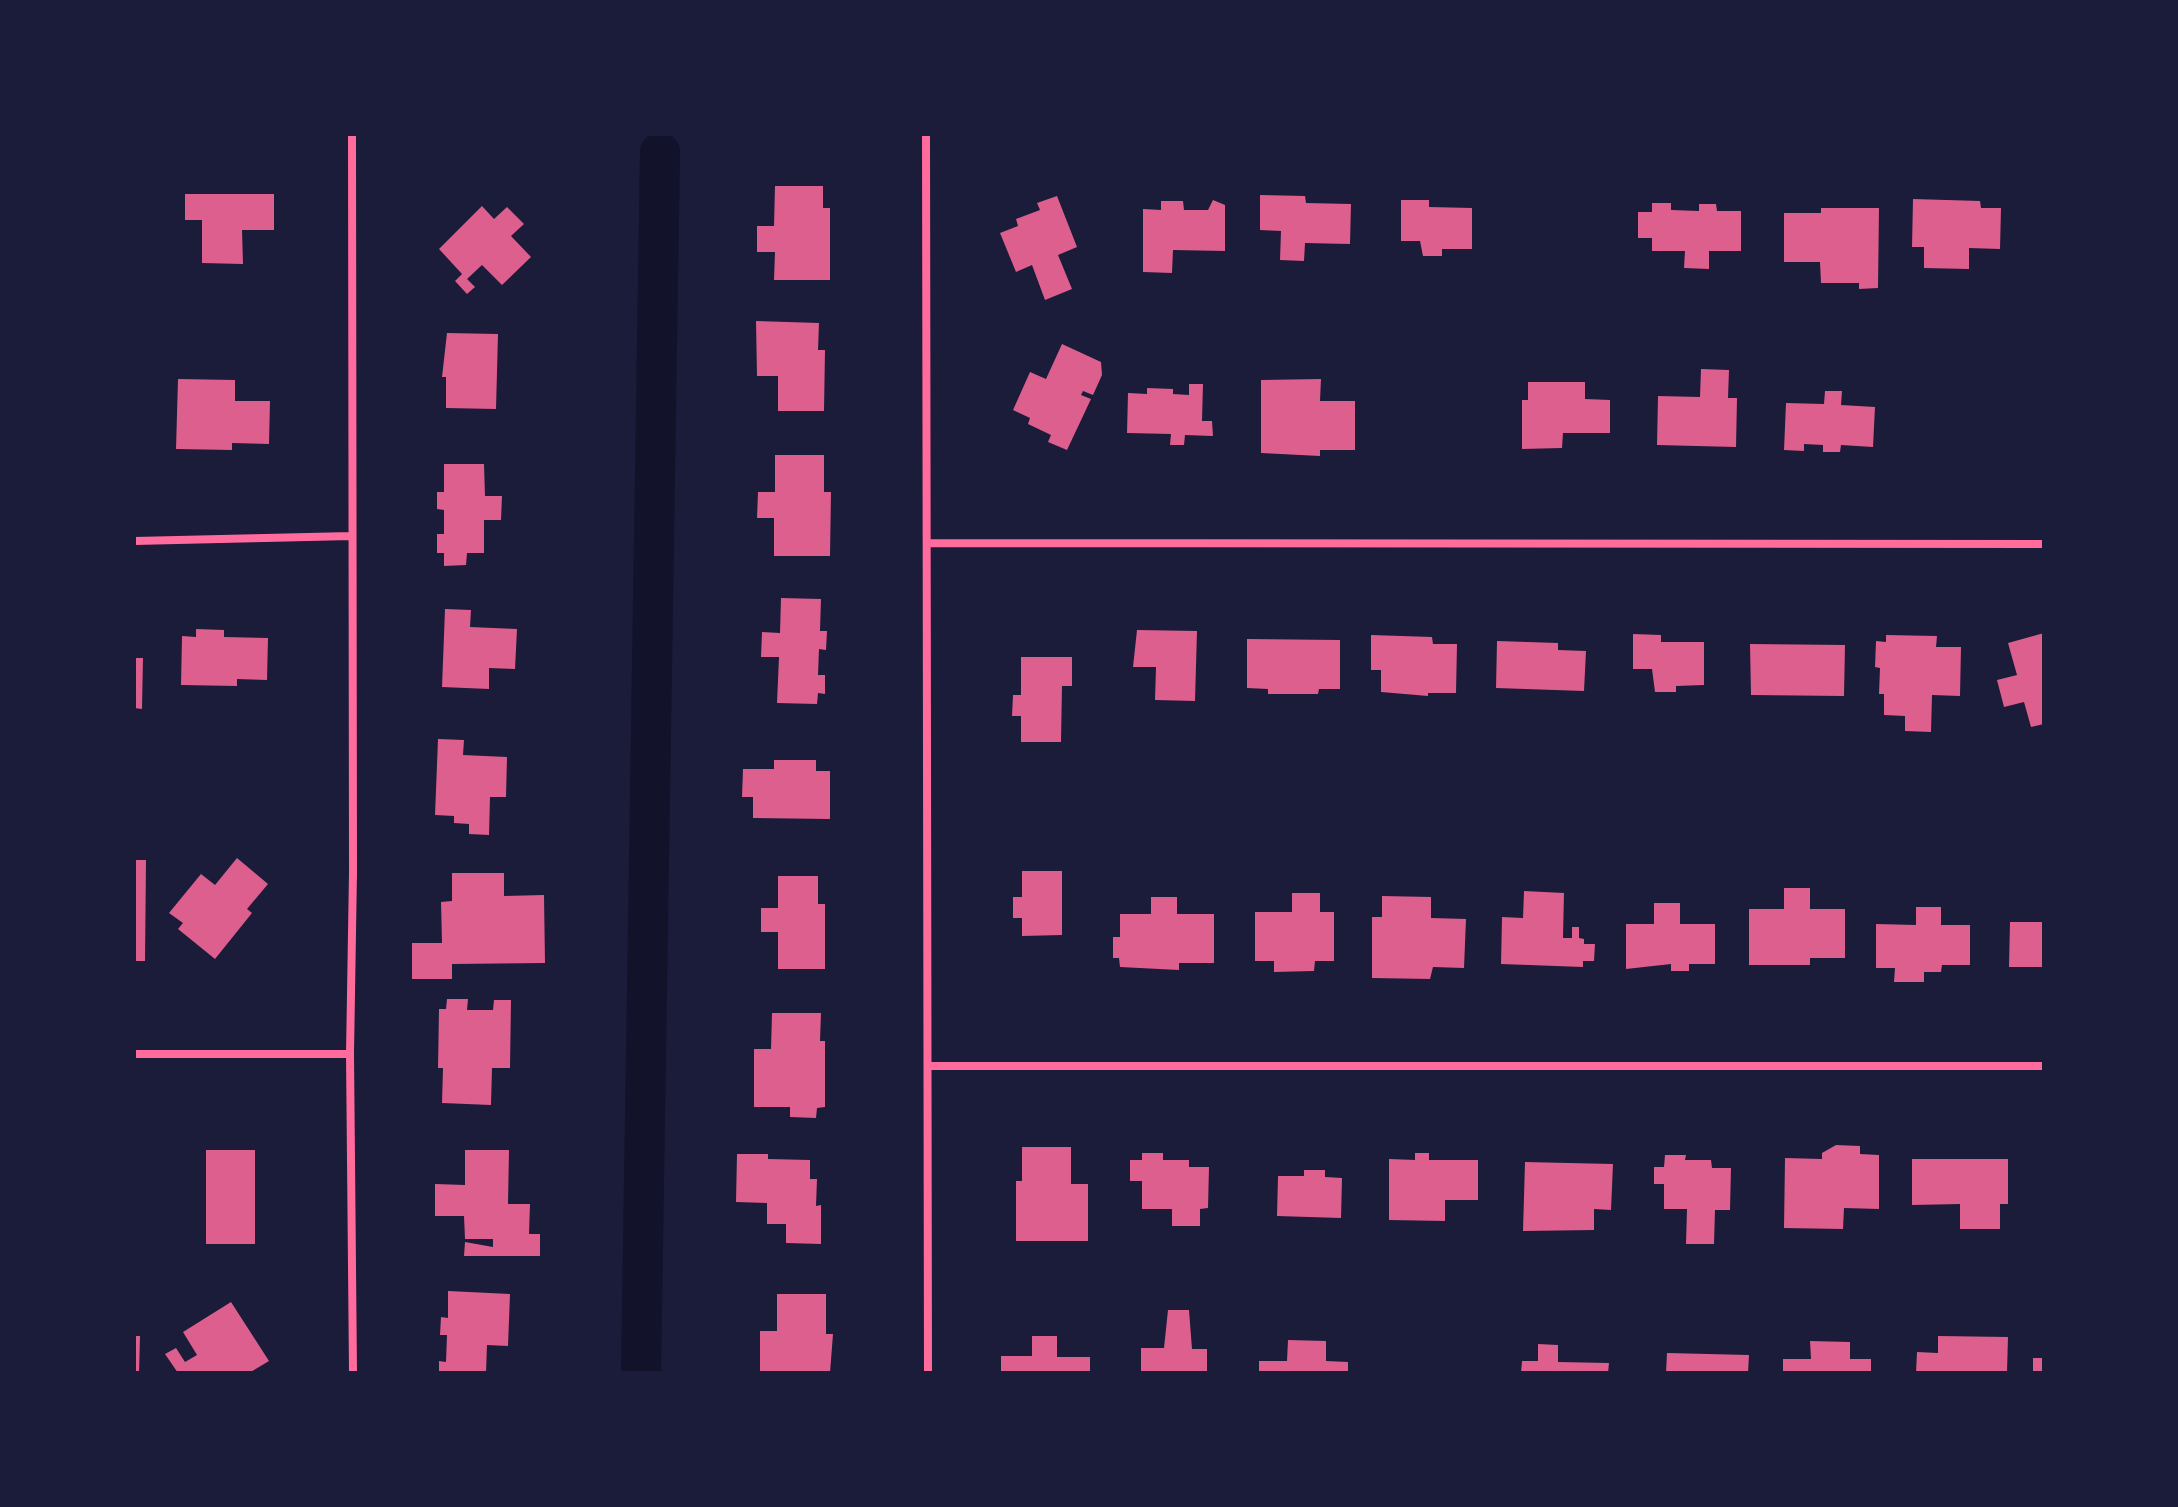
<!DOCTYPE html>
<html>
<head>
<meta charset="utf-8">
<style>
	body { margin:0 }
	#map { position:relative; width:2178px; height:1507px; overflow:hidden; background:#1b1b3a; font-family:Montserrat,sans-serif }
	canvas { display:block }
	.frame { position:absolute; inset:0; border:136px solid #1b1b3a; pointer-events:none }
</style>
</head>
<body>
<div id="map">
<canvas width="2178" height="1507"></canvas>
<div class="frame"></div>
</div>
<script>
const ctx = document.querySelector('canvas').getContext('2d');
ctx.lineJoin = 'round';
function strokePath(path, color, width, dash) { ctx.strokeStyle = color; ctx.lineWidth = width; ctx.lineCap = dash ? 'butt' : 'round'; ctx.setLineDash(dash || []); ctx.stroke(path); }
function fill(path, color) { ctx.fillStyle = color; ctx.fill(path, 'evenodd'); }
strokePath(new Path2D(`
	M641,1373l19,-1221`), '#12122b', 40);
fill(new Path2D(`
	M775,186h48v22h7v72h-56l1,-28h-18v-26h17z
	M185,194h89v36h-32l1,34 -41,-1v-43h-17z
	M1260,195l45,1 1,7 45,1 -1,40 -45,-1 -1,18 -24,-1 1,-29 -21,-1z
	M1057,196l20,51 -19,8 14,34 -27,11 -13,-35 -16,7 -16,-39 18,-7 -2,-7 24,-9 -3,-7z
	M1913,199l67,2 1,7h20l-1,41 -31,-1v21l-45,-1v-21h-12z
	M1213,200l12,5v46l-52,-1 -1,23 -29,-1v-63l18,1v-9h22l1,9h24z
	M1401,200h28v7l43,1v41h-30v7h-19l-3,-15h-19z
	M1652,203h19v7l28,1v-7h17l1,7h24v40h-32v18l-25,-1 1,-17h-33v-13h-14v-26h14z
	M482,206l12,13 13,-12 17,17 -13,12 20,21 -29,28 -20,-20 -15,14 8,8 -8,7 -12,-13 7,-7 -23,-25z
	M1821,208h58l-1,80 -19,1v-6h-38l-1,-21h-36v-49h37z
	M756,321l63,2 -1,27h7l-1,61h-46v-35h-21z
	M447,333l51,1 -2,75 -50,-1v-31h-4z
	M1062,344l39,18 1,13 -9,20 -10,-4 -2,4 10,4 -24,51 -19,-8 3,-7 -23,-11 2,-6 -17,-8 17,-38 16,7z
	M1701,369l28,1 -1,28h9l-1,49 -79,-2 1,-49 42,1z
	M178,379l57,1v21h35l-1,43 -37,-1v7l-56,-1z
	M1321,379l-1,22h35v49h-35v6l-59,-3v-73z
	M1528,382h57v17l25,1v33h-47l-1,15 -40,1v-49h6z
	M1189,384h14l-1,37h10l1,15 -28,-1 -1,10h-14l1,-11 -44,-1 1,-40 19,1v-6l26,1v5l16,1z
	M1825,391h17l-1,14 34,2 -2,40 -32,-2 -1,7h-17v-7l-19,-1v7l-20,-1 2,-47 38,1z
	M775,455h49v37h7l-1,64h-56v-38h-17l1,-26h17z
	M444,464h40l1,32h17l-1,24h-17v33h-17l-1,12 -22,1v-13h-7v-19h7v-24l-7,-1v-17h7z
	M781,598l40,1 -1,32h7l-1,19 -7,-1 -1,26h7v19l-7,-1 -1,11 -40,-1 2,-46h-18l1,-25 18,1z
	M445,609l26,1 -1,17 47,2 -2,40 -26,-1v21l-47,-2z
	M196,629l28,1v7l44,1 -1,42 -30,-1v7l-56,-1 1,-49 14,1z
	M1137,630l60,1 -2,70 -40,-1 1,-33h-23z
	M2044,633v91l-13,3 -7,-25 -20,5 -7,-27 20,-5 -9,-32z
	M1633,634l28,1v7h43v43l-28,1v6h-21l-3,-23h-19z
	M1371,635l61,2 1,7h24l-1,49h-28v3l-47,-4v-22h-10z
	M1886,635l51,1 -1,11h25l-1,49 -28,-1 -1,37 -26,-1v-15l-21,-1v-21h-5l1,-26 -5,-1 1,-26 10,1z
	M1247,639l93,1v49h-21l-1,5h-50v-5l-21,-1z
	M1497,641l61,2v7l28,1 -2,40 -88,-3z
	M1750,644l95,1 -1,51 -93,-1z
	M1021,657h51v29h-10l-1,56h-40v-26h-9l1,-21h8z
	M134,658h9l-1,51 -8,-1z
	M438,739l26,1 -1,15 44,2 -1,40h-16l-1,38 -20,-1v-10l-15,-1v-7l-19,-1z
	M774,760h42v11h14v48l-77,-1v-21h-11l1,-28h31z
	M237,858l31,26 -21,25 5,4 -37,46 -37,-30 5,-6 -14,-10 32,-39 14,11z
	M134,860h12l-1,101h-11z
	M1022,871h40v64l-40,1v-18h-9v-21h9z
	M452,873h52v23l40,-1 1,68 -93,1v15h-40v-36h30l-1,-41 11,-1z
	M778,876h40v28h7v65h-47v-37h-17v-24h17z
	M1784,888h26v21h35v49h-35v7h-61v-56h35z
	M1524,891l40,2 -1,45h9v-11h7v11l5,1v5h11l-1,17h-11v6l-82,-3 1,-47 21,1z
	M1292,893h28v19h14v49h-19l-1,10 -40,1v-11h-19v-49h37z
	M1382,896l49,1v21l35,1 -2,49 -31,-1 -3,12 -58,-1v-61h10z
	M1151,897h26v17h37v49h-35v7l-59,-3 -1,-9h-6v-21h7v-23h31z
	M1654,903h26v21h35v40h-26v7h-18v-7l-45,5v-45h28z
	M1916,907h25v18h29v40h-28l-1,7h-17v10h-30l1,-14h-19v-44l40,1z
	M2010,922h34v45h-35z
	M447,999h21l-1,11h26l1,-10h17l-1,68h-18l-1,37 -49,-2 1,-35h-5l1,-59h7z
	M772,1013h49l-1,28h5v66l-8,1 -1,10 -26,-1v-10h-36v-58h17z
	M1836,1145l24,1v8l19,1v54l-35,-1 -1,21 -59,-1 1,-70 37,1v-6z
	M1022,1147h49v37h17v57h-72v-60h6z
	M206,1150h49v94h-49z
	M465,1150h44l-1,54h22l-1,30h11v22h-76l1,-14 28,5v-8h-28l-1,-23h-29v-32l30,1z
	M1142,1153h21v7h26v7h20l-1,41 -8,1v17h-28v-17h-30v-28h-12v-21h12z
	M1415,1153h14v7h49v40h-33v21l-56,-1v-61l26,1z
	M737,1154h31v5l42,1v19h7l-1,27 5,-1v39l-35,-1v-19h-19v-21l-31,-1z
	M1665,1155h21l-1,5h26l1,8h19l-1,42h-15l-1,34h-28l1,-35h-23v-25h-10v-17h10z
	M1912,1159h96v45h-8v25h-40v-25l-48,1z
	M1525,1162l88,2 -2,46 -17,-1v21l-71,1z
	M1304,1170h21v7l17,1 -1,40 -64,-2 1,-40h26z
	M448,1291l62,3 -2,52 -21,-1 -1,28h-47v-12l7,1 1,-27h-7l1,-18 7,1z
	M777,1294h49v40h7l-3,39h-70v-42h17z
	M231,1302l38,59 -20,12h-71l-13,-19 11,-6 9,14 12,-7 -14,-23z
	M1168,1310h21l3,39h15v24h-66v-25h23z
	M134,1336h6l-1,37h-5z
	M1032,1336h25v21h33v16h-89v-17h31z
	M1938,1336l70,1 -1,35 -91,1 1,-21 21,1z
	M1288,1340l38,1v20l22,1v11h-89v-12h28z
	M1810,1341l40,1v17h21v14h-88v-14h28z
	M1538,1344l20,1v17l51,1 -1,10h-87l1,-12h16z
	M1667,1353l82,2 -1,18h-82z
	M2033,1358h11v15h-11z`), '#dd5f8e');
strokePath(new Path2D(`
	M352,134l1,738 -3,182 3,319
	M926,134l2,1239
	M134,541l217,-5
	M927,543l1117,1
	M134,1054h216
	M928,1066h1116`), '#ff6b9d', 8);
</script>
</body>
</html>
